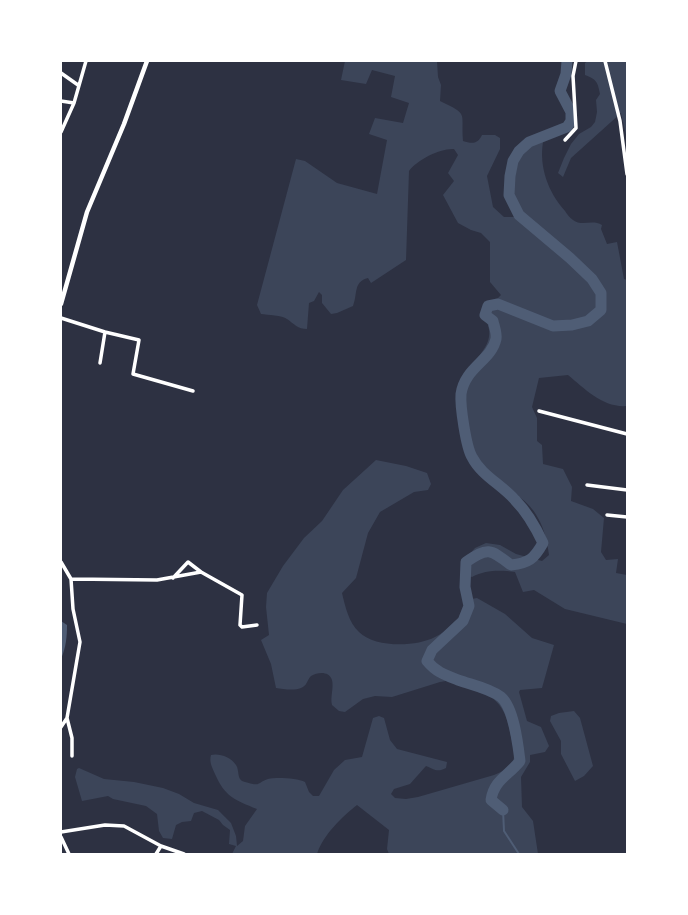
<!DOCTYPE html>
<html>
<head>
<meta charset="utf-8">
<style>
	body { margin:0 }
	#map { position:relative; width:688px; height:915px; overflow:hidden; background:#2d3142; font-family:"DejaVu Sans",sans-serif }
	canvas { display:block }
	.frame { position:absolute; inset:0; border:62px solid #fff; pointer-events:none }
</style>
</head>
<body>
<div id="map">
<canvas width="688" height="915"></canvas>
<div class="frame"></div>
</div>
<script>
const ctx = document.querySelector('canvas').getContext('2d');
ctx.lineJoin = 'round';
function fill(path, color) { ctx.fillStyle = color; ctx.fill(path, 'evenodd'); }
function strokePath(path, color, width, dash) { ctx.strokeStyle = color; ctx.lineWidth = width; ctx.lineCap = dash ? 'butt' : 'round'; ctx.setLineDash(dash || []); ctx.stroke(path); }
fill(new Path2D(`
	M345,61h92l1,16 3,8 -1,16c29,14 21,10 23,40 9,3 15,3 19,-6h13l5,3v11l-13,27 6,31 11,10h12l4,-7c-18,-31 -10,-54 19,-72l4,4c-4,25 5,50 22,69 2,3 5,7 8,9 9,7 19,-1 29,5l-1,4 6,15 10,-2 7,37 3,1v126c-24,2 -42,-17 -59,-31l-29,3 -7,29 5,11v23l5,4 1,19 20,5 9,18 -1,14 22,8 11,9 -3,34 5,8 12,-1 -2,14 11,2v49l-62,-15 -31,-19 -11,2 -8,-20c-16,-2 -29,-2 -43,5l-8,-3 3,-17 8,-9 11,-5 14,2 16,9 26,7 7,-6c-3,-25 -12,-50 -37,-62 -4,-1 -9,0 -12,-2 -8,-3 -30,-31 -33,-40 -5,-19 -11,-57 -2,-75 11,-22 36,-33 18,-61l2,-9 10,-5 6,-6 -11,-13v-40l-9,-9 -10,-3 -13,-7 -15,-28 11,-14 -6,-8 10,-18 -4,-6c-14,-1 -37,11 -45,22l-3,89 -35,23 -3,-5c-15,4 -10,15 -15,28l-16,7 -6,1 -9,-11v-8l-3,-3 -5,9 -5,2 -2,26c-9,0 -13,-5 -20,-10 -5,-4 -19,-4 -26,-5l-4,-9 39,-146 9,2 32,22 40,11 10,-54 -18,-6 6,-16 28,5 6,-20 -18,-6 4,-21 -23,-6 -6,14 -25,-4z
	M588,61h39v78l-6,-26 -50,45 -8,19 -5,-4 6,-15 7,-14 8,-10 12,-7 4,-5 2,-10 -1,-12 4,-6c-2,-12 -4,-15 -15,-19v-12z
	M376,460l30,6 21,7 4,11 -3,6 -14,2 -34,20 -12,21 -12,45 -14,15c3,13 7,30 17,39 16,16 57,15 76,5 9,-4 18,-12 26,-17l5,-20 11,-2 28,16 27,24 22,7 -12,43 -22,2 -1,2 8,29 14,6 8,19 -4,6 -15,3v7l-9,15 1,30 11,14 5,33h-149l-2,-5 2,-19 -32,-25c-15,12 -34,30 -40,49h-85l4,-8 -7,-2 1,-14 -7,-5 -4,-5 -17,-9 -8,2 -3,8 -9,1 -6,3 -4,14 -9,-1 -4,-7 -2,-17 -11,-8 -33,-7 -5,-3 -26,5 -7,-24 2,-8 2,-1 25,11 30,3 29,6 16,6 15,9 24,7 13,13 5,13 1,10 6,-5 2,-15 12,-17c-22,-9 -32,-12 -42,-35 -3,-7 -6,-12 -4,-19 8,-2 20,2 25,10 4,6 0,15 9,17 17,5 11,1 23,-3 8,-2 29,-1 37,3l4,10 4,4h6l15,-26 11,-10 17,-3 11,-39 6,-2 5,2 6,22 7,9 50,13 -1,6c-9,5 -12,1 -20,-2l-16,18 -16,5 -3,5 4,4 11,1 12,-2 76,-22 16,-7c6,-9 4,-17 2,-27 -7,-47 -25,-49 -66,-60l-6,1 -48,15 -17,-1 -12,3 -18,13 -6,-1 -7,-6c-2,-8 2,-17 0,-25 -3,-9 -14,-8 -21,-4 -4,4 -4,10 -10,12 -7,3 -18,1 -25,0l-5,-24 -10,-24 8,-5 -3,-28 1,-14 16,-27 21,-28 18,-17 21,-31z
	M574,711l6,7 13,48 -9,10 -9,5 -14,-27v-13l-11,-20 1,-5 8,-3z`), '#3c4559');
fill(new Path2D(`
	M61,621l6,4c0,12 -1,22 -6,34z`), '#4f5d75');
strokePath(new Path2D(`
	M503,810l1,21 15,23`), '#4f5d75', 2);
strokePath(new Path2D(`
	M503,810l-12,-10c3,-20 17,-24 29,-39 -2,-16 -6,-53 -19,-64 -12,-9 -29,-12 -43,-17 -13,-5 -22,-8 -31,-19l5,-11 31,-29 6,-15 -4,-19 1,-25c22,-15 24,-13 45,3 18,-2 23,-6 32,-22 -7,-15 -16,-31 -28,-43 -13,-15 -34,-25 -43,-43 -6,-10 -12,-51 -11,-63 4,-27 30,-33 35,-55 1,-6 -2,-13 -3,-18l-8,-6 3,-9 10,-2 55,22 19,-1 16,-4 13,-11v-17l-9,-14 -22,-21 -51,-43 -10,-20 1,-19 3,-15 6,-10 10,-9 38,-15 4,-6v-9l-11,-21 6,-17 1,-13`), '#4f5d75', 11);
strokePath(new Path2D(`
	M605,61l15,60 7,53
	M61,73l17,12
	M61,101l13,2
	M61,132l13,-29 12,-42
	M565,140l11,-12 -3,-52 3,-15
	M61,318l44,14 34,8 -6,34 60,17
	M100,363l5,-31
	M539,411l88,23
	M587,485l40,5
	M607,515l20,2
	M61,562l10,17 2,30 7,33 -13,76 -6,9
	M173,578l15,-16 13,10
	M71,579l86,1 44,-8 41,23 -2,30 2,2 15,-2
	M67,718l5,20v18
	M61,832l44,-7 19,1 37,20 23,8
	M61,837l8,17
	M156,854l5,-8`), '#fff', 3.5);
strokePath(new Path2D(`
	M61,304l26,-92 37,-88 23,-63`), '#fff', 4.5);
</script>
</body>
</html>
